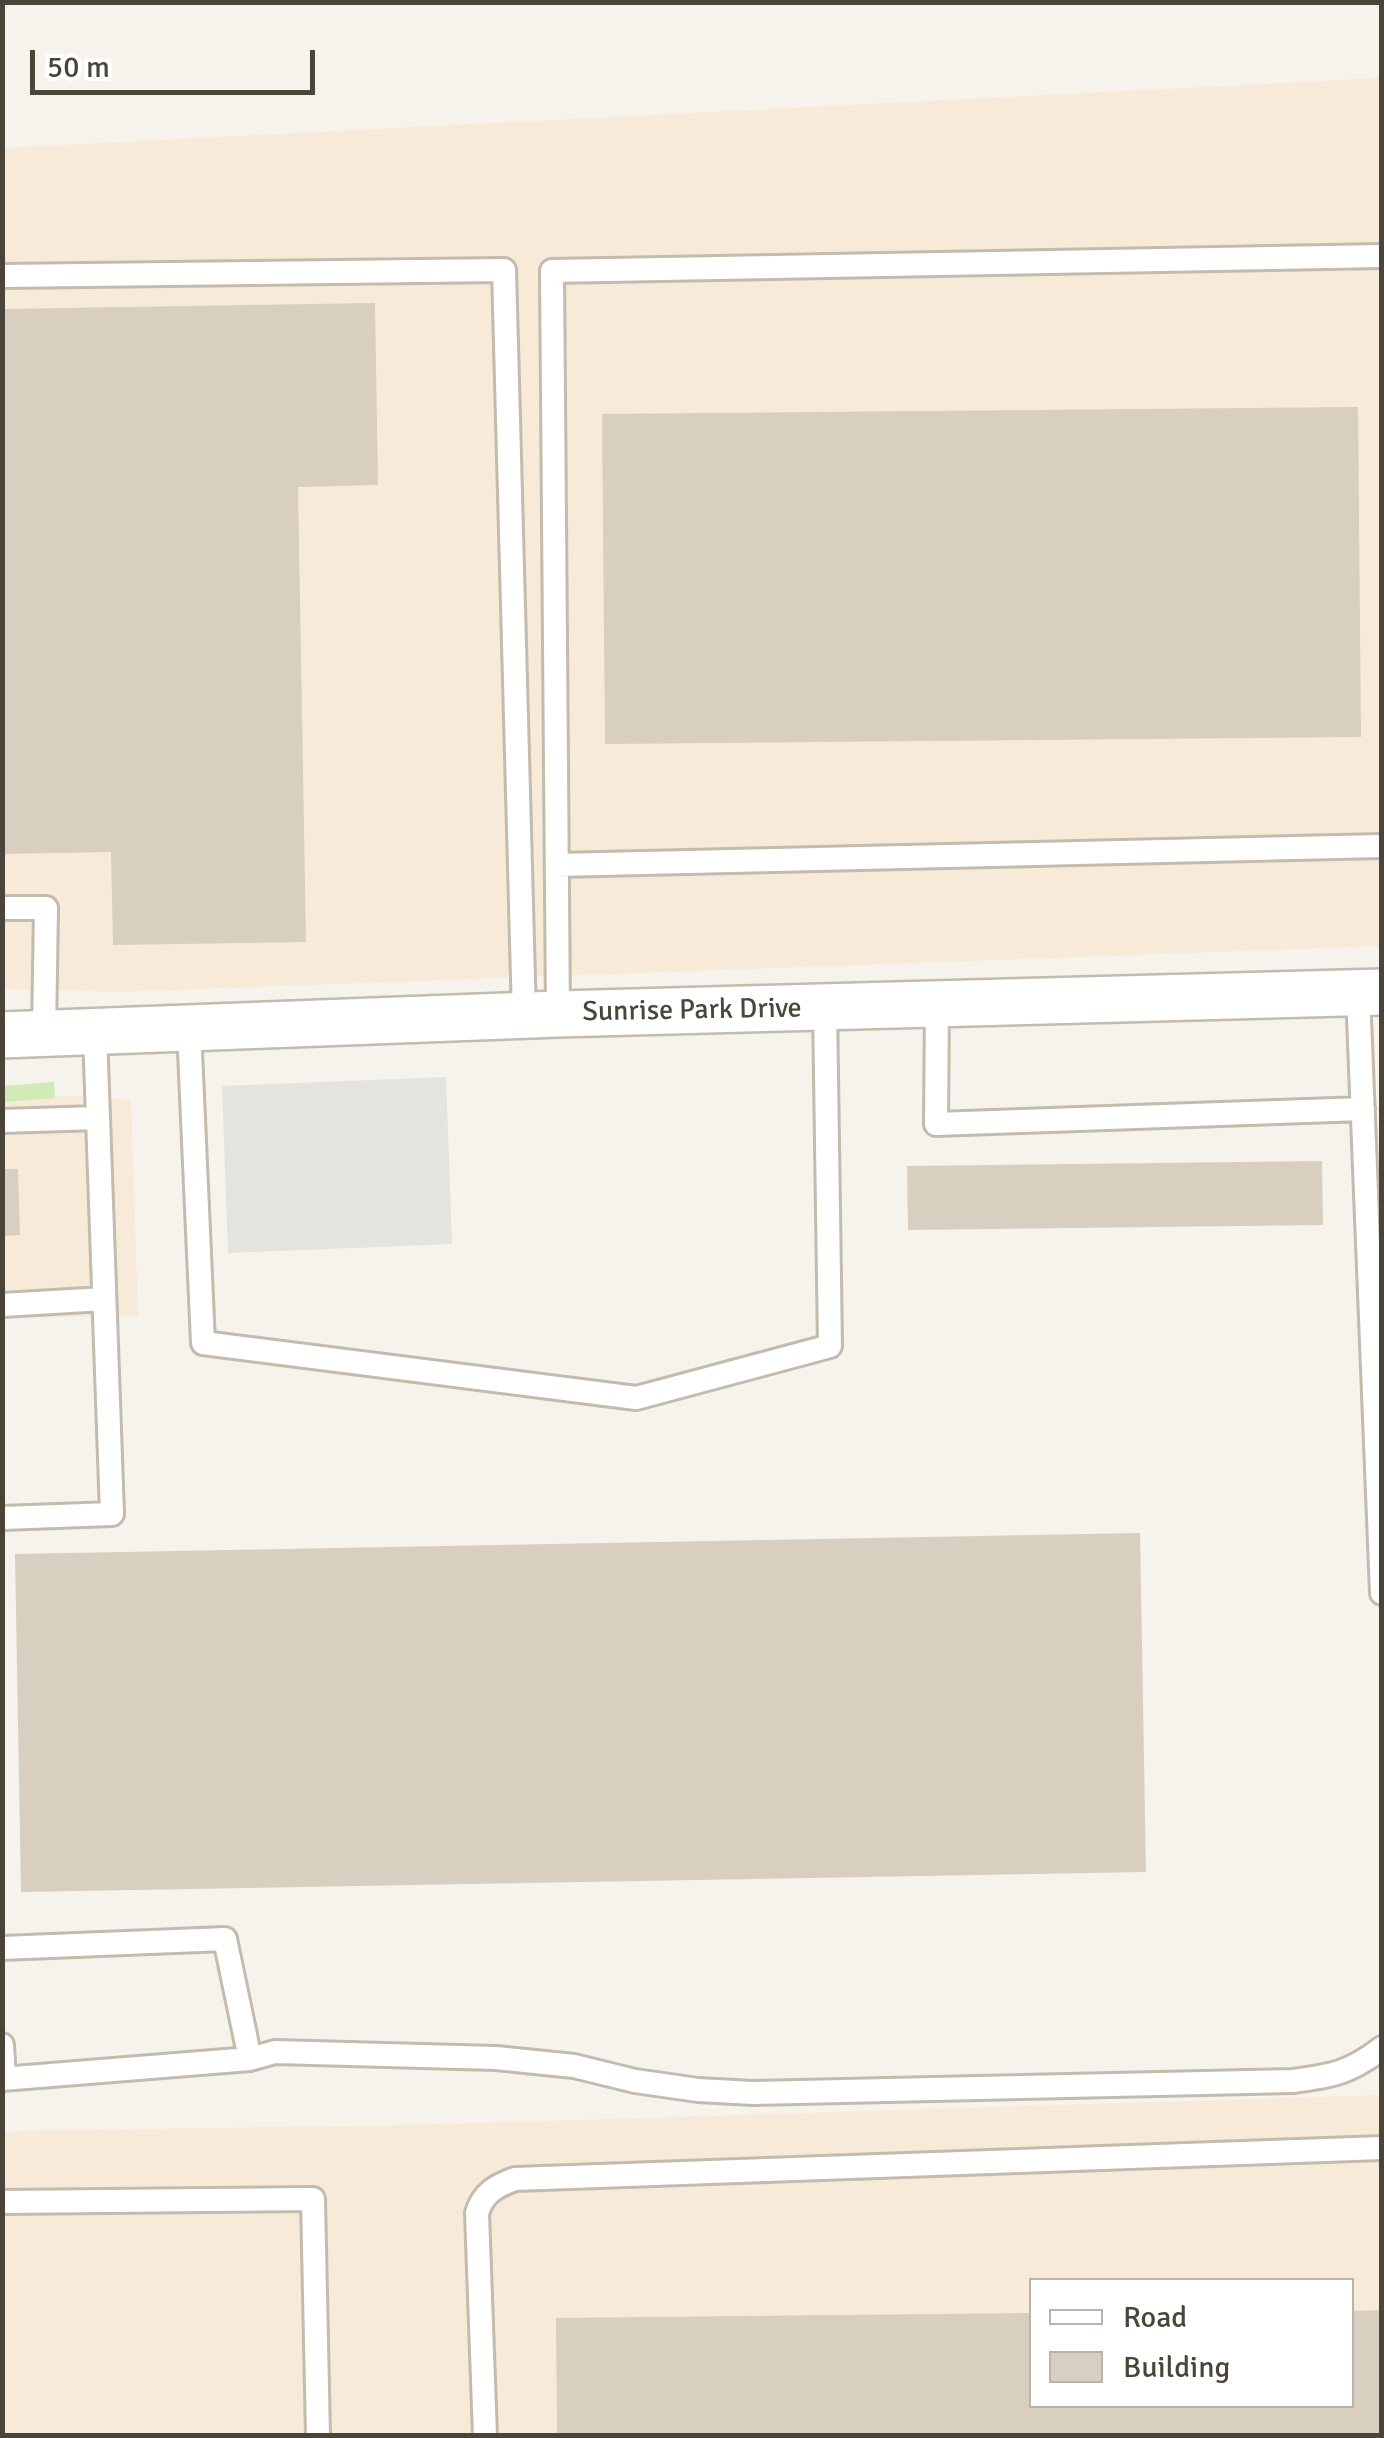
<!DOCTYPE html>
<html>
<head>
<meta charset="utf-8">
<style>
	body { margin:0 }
	#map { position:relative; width:1384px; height:2438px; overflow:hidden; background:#f6f3ec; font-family:Signika,sans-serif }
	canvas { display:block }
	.frame { position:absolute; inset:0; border:5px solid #4b4439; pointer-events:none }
	.legend { position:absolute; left:1029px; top:2278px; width:325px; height:130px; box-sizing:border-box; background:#fff; border:2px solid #b7b4b0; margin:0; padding:12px 18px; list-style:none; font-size:30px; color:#4b4439 }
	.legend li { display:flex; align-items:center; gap:20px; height:50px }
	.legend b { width:50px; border:2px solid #b7b4b0 }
	.scale { position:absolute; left:30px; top:50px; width:285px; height:45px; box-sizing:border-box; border:5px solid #4b4439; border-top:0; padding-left:12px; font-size:30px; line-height:35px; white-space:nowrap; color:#4b4439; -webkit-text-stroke:8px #fff; paint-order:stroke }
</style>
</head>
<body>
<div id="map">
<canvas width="1384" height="2438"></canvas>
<div class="frame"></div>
<ul class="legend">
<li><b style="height:12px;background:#fff"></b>Road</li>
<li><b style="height:28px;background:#d8cfc1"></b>Building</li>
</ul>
<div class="scale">50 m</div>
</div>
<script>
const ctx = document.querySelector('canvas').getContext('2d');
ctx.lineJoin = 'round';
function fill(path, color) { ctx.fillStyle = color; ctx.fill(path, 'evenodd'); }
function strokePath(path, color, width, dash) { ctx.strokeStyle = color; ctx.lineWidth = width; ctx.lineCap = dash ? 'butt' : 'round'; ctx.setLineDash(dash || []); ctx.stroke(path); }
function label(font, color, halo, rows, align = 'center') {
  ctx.font = font + ' Signika,sans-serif'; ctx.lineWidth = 10; ctx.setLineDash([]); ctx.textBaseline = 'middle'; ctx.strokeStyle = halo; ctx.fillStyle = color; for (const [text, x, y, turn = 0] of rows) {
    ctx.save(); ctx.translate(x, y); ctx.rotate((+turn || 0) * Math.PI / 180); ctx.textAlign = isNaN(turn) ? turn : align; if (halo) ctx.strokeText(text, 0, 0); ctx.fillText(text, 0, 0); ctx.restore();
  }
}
fill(new Path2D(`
	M1381,78v868l-1264,46 -114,-3 -1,-841z
	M78,1096l53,4 7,216 -135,2 -1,-220z
	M1381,2095v340h-1378l-1,-304 414,-6zM1032,2280h320v126h-320z`), '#f7ead8');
fill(new Path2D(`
	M54,1082l1,16 -52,4v-16z`), '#d2eab5');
fill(new Path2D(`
	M446,1077l6,167 -224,9 -6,-167z`), '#e5e3e0');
fill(new Path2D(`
	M375,303l3,182 -80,2 8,455 -193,3 -2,-93 -109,2v-545z
	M1358,407l3,330 -756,7 -3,-330z
	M1322,1161l1,64 -415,5 -1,-64z
	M2,1169h16l2,66 -18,1z
	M1140,1533l6,339 -1125,20 -6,-338z
	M1382,2310v126h-825l-1,-118 476,-5v93h320v-95z`), '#d8cfc1');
const service = new Path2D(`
	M2,276l502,-6 20,746
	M557,865l825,-19
	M2,908h44l-2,126
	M1358,993l24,600
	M937,1004l-1,120 427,-15
	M558,1014l-6,-743 830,-15
	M189,1029l14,314 433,55 194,-52 -5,-339
	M2,1121l96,-3 -3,-85
	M2,1305l102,-6
	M2,1518l110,-4 -14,-396
	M2,1948l223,-9 25,120 -248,20
	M2,2045l2,34
	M250,2059l25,-7 221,6 78,8 61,15 63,9 55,3 540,-12c38,-5 57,-8 89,-33
	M2,2202l311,-3 5,237
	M485,2436l-8,-223c6,-20 19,-27 38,-34l867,-31`);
const minor = new Path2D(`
	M2,1035l556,-21 824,-22`);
strokePath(service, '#c2bbae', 28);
strokePath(minor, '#c2bbae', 50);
strokePath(service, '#fff', 22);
strokePath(minor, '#fff', 45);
label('28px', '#4b4439', '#fff', [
	["Sunrise Park Drive",692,1011,-1]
]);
</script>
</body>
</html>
